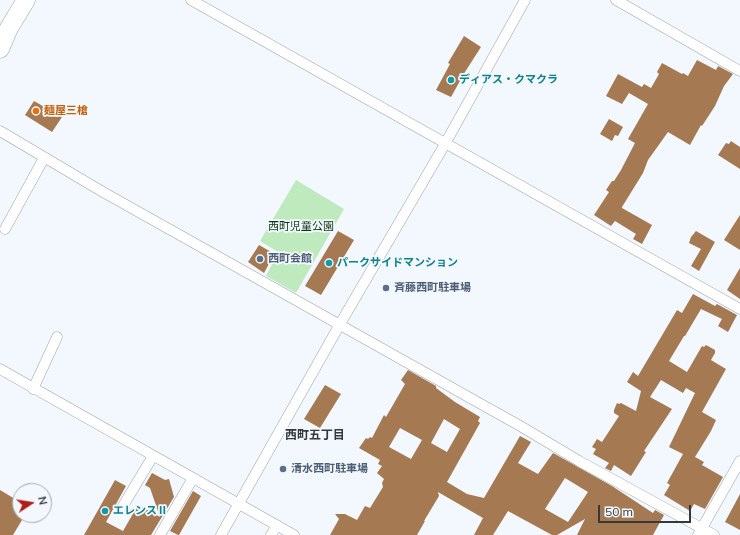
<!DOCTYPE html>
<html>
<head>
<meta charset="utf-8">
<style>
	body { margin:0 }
	#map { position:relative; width:740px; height:535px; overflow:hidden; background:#f3f8fe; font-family:Mulish,sans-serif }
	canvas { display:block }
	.north { position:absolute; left:12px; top:483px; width:40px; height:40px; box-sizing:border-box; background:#f3f8fe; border:1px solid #a7acb0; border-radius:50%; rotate:78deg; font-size:11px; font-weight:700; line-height:16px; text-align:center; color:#36393c }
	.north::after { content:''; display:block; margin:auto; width:14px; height:18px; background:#af1f18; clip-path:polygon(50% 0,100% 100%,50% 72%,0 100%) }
	.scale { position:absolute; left:598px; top:505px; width:93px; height:18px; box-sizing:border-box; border:2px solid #36393c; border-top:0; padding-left:5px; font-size:12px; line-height:14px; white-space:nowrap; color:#36393c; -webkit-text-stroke:3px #f3f8fe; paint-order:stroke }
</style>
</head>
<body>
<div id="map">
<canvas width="740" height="535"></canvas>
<div class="north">N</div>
<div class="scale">50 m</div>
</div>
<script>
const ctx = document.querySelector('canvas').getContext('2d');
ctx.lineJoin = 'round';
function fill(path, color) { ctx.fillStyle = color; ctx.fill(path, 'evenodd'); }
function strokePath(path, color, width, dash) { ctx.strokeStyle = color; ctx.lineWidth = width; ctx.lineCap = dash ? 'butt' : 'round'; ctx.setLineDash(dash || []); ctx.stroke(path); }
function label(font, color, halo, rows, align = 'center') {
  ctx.font = font + ' Mulish,"Noto Sans JP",sans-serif'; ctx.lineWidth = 3.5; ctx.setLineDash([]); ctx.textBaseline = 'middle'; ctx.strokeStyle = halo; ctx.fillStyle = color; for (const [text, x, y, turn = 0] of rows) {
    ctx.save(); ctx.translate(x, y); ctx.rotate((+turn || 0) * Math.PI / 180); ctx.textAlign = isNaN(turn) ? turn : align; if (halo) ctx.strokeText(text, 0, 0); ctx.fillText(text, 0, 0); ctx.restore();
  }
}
fill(new Path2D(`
	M296,180l48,29 -48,84 -30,-17 12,-24 -18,-11z`), '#bfeabe');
fill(new Path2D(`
	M464,36l17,11 -16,25 -14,25 -15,-7 14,-26 -2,-1z
	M697,60l19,10 2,-4 15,8 -9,12 -9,20 -13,20 -1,-1 -11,20 -22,-13 -20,28 -5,13 -21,34v1l30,17 -10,19 -9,-5 3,-5 -21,-13 -4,5 -17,-11 15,-23 -3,-2 6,-9h2l7,-11 14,-27 -7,-4 20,-35 -19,-11 -7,11 -16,-8 12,-22 24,13 2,-3 7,4 8,-14 -2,-2 5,-9 20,11 1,-1 5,3z
	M34,101l28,16 -10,15 -27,-17z
	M609,119l14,8 -5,9 -3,-1 -3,6 -12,-7z
	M731,141l9,6v22l-22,-14 8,-12 3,1z
	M740,215v35l-16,-10z
	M338,231l16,9 -33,55 -16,-9z
	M696,231l19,11 -16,29 -8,-5 10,-17 -12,-6 2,-6z
	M259,245l14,8 -3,6 1,1 -7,13 -16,-11z
	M740,268v31l-13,-9z
	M693,294l22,12 2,-2 20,11 -9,17 -10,-6 4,-7 -21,-10 -16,27h-1l-15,25 18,11 15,-26 2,1 2,-2 9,5v3l-4,7 15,9 -24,43 14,8 -5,11 -16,26 9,5 -2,3 21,12 -18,32 -11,-5 -4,7 -26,-16 6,-10 -3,-2 16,-29 -14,-7 26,-54 -9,-5 -3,5 -22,-13 -11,17 22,12 -28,42 2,1 -15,24 -17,-11 -3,6 -6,-3 4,-5 -16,-9 3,-5 -4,-2 5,-8 5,3 17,-26 -5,-3v-3l3,-7 2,1 2,-1 15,8 5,-20 -14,-9 6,-10 5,4 39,-66 5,3z
	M408,370l28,16v2l19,14 25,15 -2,4 2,2 -33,59 20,12 17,4 36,-62 11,6 -13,21 20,11 15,-21 59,33 41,27 2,-3 9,5 -11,20h-76l8,-16 -28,16h-5l-44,-24 -15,24h-19l9,-17 -45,-26 1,4 -15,25h1l-8,14h-87l9,-16 -4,-5h10l12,6 8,-14 5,2 13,-21 -1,-4 2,-4 -7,-6 5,-7 -4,-2 2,-4 -21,-12 7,-10 2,1 2,-2 2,1 12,-23 2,2 19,-33 -4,-4zM444,419l16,10 -13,23 -16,-9zM400,428l22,12 -11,19 -22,-12zM565,478l23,14 -20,30 -23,-13z
	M325,385l16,9 -21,34 -16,-9z
	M152,473l13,7 4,-1 5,18 -23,38h-67l31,-55 11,6 -20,36 17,9 15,-26 22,12 -10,-29 -5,-3z
	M0,490l20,12v13h5l-12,20h-13z
	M193,491l8,5 -22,39h-1l-8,-4z
	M740,494v36l-15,-8z`), '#a57952');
const street = new Path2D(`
	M191,0l549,309
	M616,0l124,71
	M0,131l103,61 419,235 57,34 135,74
	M5,229l39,-71
	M0,369l294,166
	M33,389l24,-52
	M123,506l30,-50
	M160,535l33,-57
	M221,535l119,-211 105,-180 80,-144
	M271,535l6,-10
	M698,535l42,-74`);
const highway = new Path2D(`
	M0,49l9,-21 17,-28`);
strokePath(street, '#9ca3ac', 11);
strokePath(highway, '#9ca3ac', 19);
strokePath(street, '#fff', 10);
strokePath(highway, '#fff', 18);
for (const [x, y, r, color] of [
	[451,80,4,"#0f9aa8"],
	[36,111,4,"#e8710a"],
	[260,259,4,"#5c6f8a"],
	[329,263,4,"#0f9aa8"],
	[386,288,4,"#5c6f8a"],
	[283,469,4,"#5c6f8a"],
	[105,511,4,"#0f9aa8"]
]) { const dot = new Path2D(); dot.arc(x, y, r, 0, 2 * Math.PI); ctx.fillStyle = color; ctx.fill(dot); strokePath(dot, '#f3f8fe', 1.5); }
label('bold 11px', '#0d838f', '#f3f8fe', [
	["ディアス・クマクラ",459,80],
	["パークサイドマンション",337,263],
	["エレンスⅡ",113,511]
], 'left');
label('bold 11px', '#c56008', '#f3f8fe', [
	["麺屋三槍",44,111]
], 'left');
label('11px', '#09380e', '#f3f8fe', [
	["西町児童公園",301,227]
]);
label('bold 11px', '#4e5e75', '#f3f8fe', [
	["西町会館",268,259],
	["斉藤西町駐車場",394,288],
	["清水西町駐車場",291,469]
], 'left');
label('bold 12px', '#36393c', '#f3f8fe', [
	["西町五丁目",315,435]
]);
</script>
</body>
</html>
